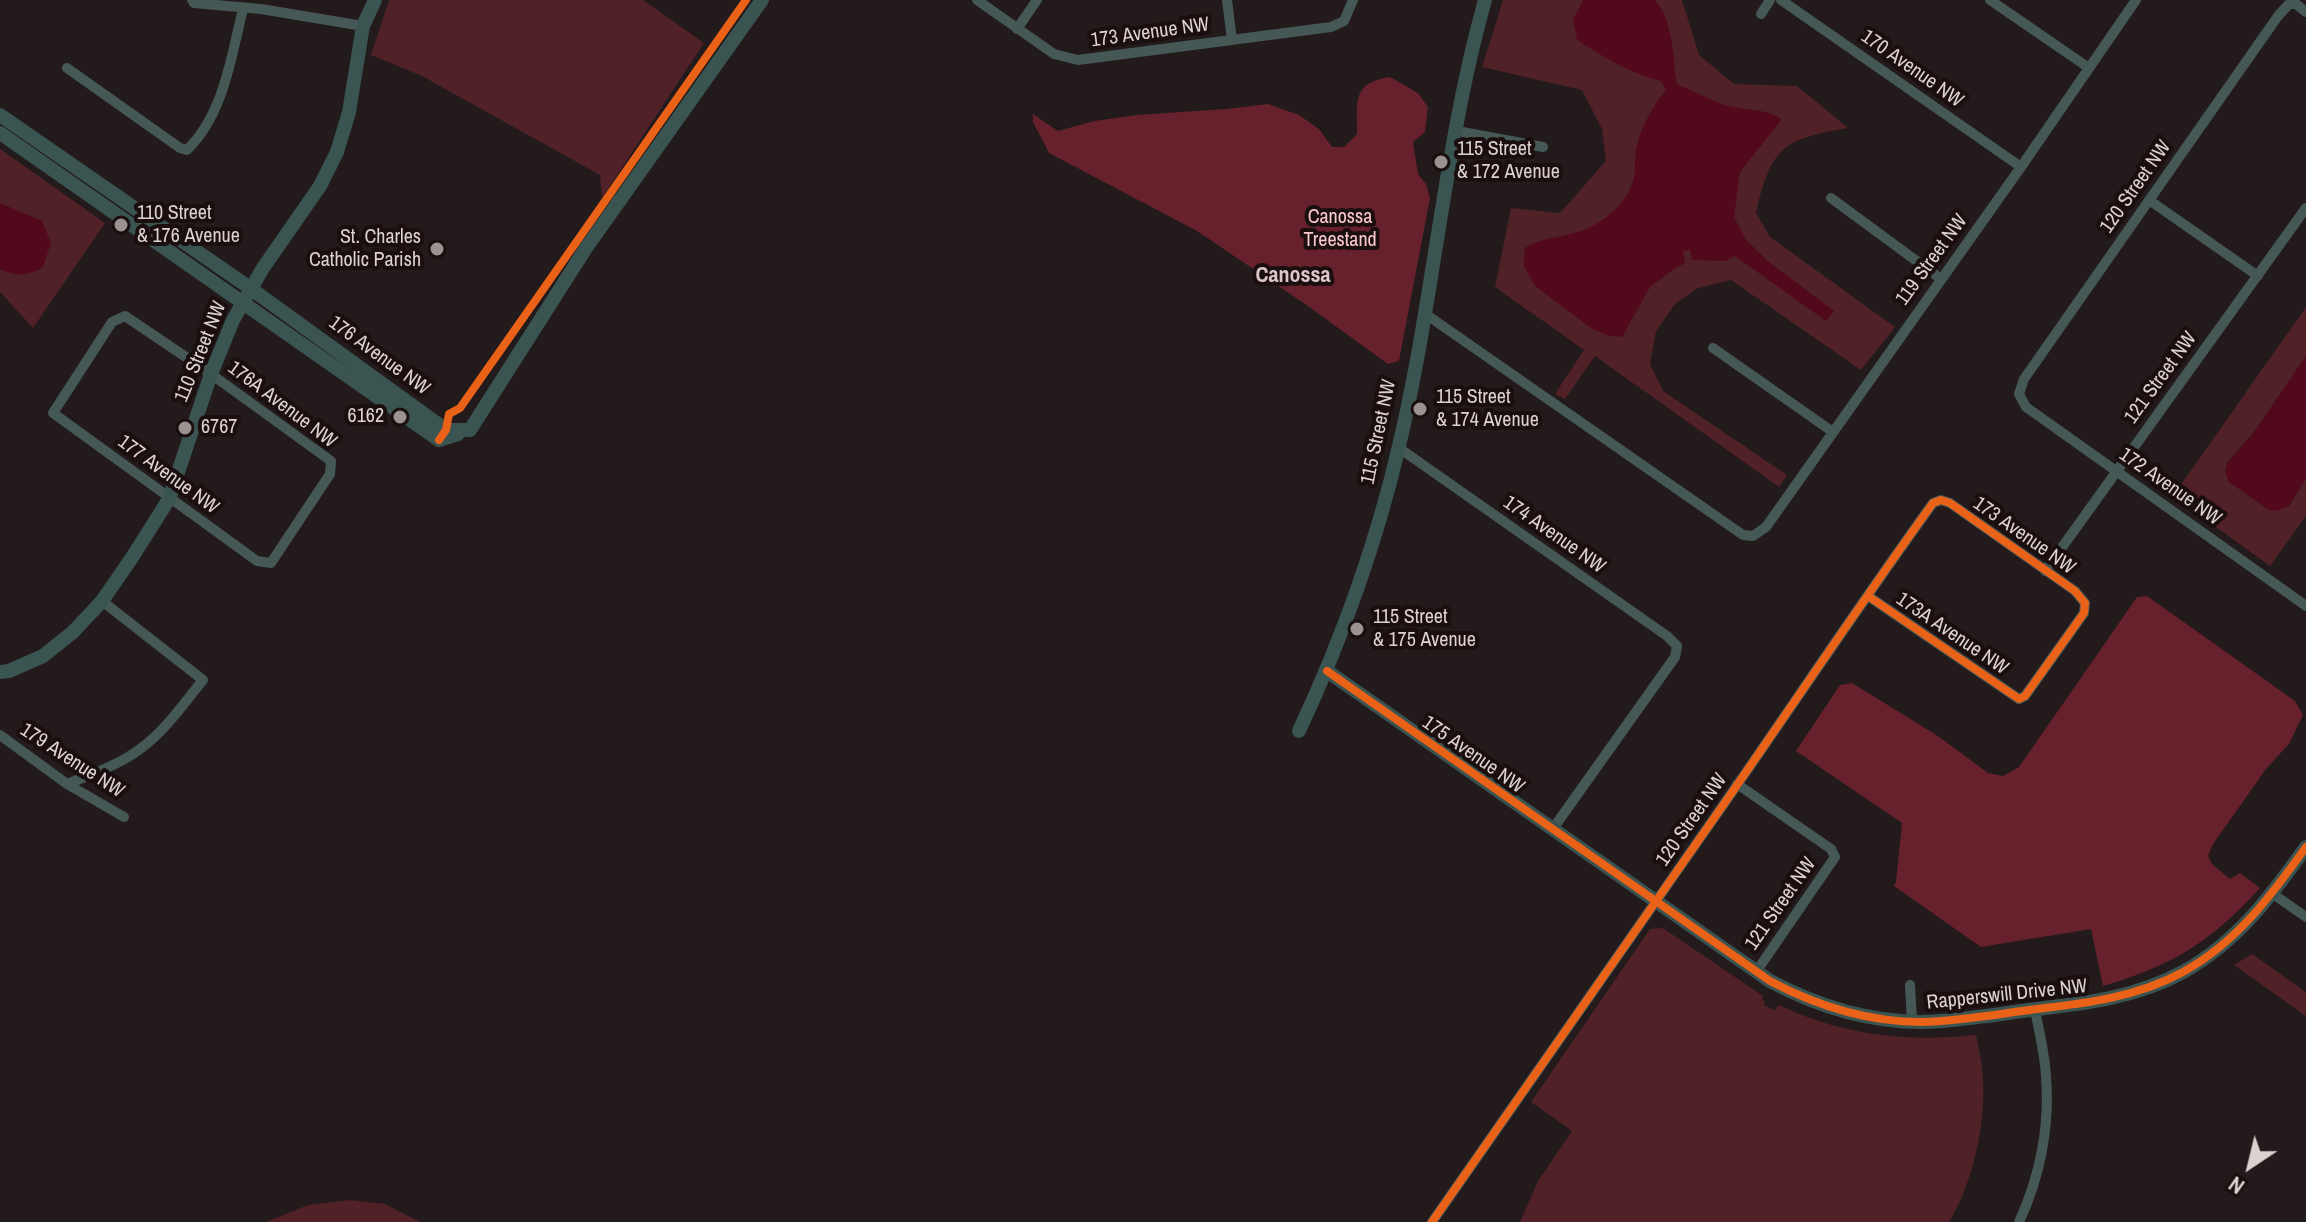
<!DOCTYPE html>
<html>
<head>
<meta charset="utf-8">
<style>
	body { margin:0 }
	#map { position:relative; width:2306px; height:1222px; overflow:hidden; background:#221a1b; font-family:"Archivo Narrow",sans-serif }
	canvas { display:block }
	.north { position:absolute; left:2210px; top:1126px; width:80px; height:80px; -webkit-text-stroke:6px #1b0e0f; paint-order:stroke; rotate:215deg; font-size:22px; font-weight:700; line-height:32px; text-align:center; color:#dcd2d2 }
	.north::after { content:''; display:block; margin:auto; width:28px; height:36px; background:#dcd2d2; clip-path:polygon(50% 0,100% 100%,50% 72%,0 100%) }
</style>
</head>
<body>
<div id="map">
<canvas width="2306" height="1222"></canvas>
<div class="north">N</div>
</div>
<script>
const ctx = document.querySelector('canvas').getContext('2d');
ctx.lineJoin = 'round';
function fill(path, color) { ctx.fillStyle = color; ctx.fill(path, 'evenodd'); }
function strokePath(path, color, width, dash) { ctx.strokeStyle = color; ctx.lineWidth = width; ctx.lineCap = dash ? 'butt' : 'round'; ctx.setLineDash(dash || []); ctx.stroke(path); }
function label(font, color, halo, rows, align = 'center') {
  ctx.font = font + ' "Archivo Narrow",sans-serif'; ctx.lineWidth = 8; ctx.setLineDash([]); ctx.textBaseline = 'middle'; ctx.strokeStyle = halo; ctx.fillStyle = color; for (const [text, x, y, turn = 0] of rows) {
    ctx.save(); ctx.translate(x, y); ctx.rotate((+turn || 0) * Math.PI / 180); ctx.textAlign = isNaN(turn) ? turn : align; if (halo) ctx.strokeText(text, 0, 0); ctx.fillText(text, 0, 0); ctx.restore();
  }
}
fill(new Path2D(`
	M389,0h254l61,43 -102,155 -2,-23 -178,-99 -51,-21z
	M1503,0h179l17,55 35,29 63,2 51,42c-65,11 -77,19 -92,85l14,24 125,90 -34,43 -130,-90 -33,8 -23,16 -19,27 -6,33 13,27 124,84 -8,12 -184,-131 -30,43 -10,-5 29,-44 -89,-63 16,-79 49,5 46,-52 -4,-32 -20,-39 -100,-23z
	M0,149l105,74 -72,105 -33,-36z
	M2306,307v49l-51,75 -28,32 62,43 17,-28v38l-36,50 -97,-70z
	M1663,928l100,68 -1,3 3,3 -1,3 11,5 4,-5c66,31 126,37 197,30 3,14 6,29 7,43 3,45 -10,105 -34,144h-429l18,-41 34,-50 -41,-29 119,-173z
	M2252,954l54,38v24l-72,-51z
	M350,1200l35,4 35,18h-154l42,-17z`), '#512128');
fill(new Path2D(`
	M1390,77l28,16 10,14 -3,25 -12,10 5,32 8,10 4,14 -31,163 -11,3 -83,-60 -108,-73 -148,-78 -16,-31v-8l25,17 36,-10 43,-6 89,-6 42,-5 31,11 20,14 13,18h12l13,-13c0,-34 -5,-51 33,-57z
	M2147,596l148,105 8,14 -14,29 -23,25 -53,75 -5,12 4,8 18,15 10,-6 20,15c-48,53 -88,78 -157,98l-12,-57 -110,18 -87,-61 2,-4 6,-59 -106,-72 44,-66 12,-2 86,53 50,37 15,3 16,-9 118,-170z`), '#66212d');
fill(new Path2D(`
	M1583,0h72c14,17 16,37 19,58 1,10 0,17 4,27 14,5 27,12 41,18 21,8 43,4 63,16l-42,53 -6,45 12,23 23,22 65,49 -8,10 -91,-65 -9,5 -34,-1 -2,-10 -7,1 2,12 -14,8 -21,16 -28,50 -16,-2 -15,-7 -56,-42 -11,-20 1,-18c24,-14 48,-10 71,-24 18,-11 33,-25 38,-47 2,-10 0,-21 3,-32 5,-20 16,-39 29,-55l-5,-9c-30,-7 -58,-24 -84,-41l-4,-20z
	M0,203l42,18 9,22 -8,24c-15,9 -26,10 -43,2z
	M2306,356v122l-17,28 -12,5 -8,-1 -40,-28 -4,-10 2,-8 28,-33z`), '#53091c');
strokePath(new Path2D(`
	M192,0l2,3 67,6 102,17
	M977,0l77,54 24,6 253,-33 13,-6 9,-21
	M1227,0l5,40
	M1781,0l240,167
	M1990,0l99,68
	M2306,12l-10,-8h-7l-11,12 -254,363 -5,15 7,13 280,199
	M1761,14l9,-14
	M1017,29l20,-29
	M67,68l113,80 7,2c37,-36 44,-93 56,-141
	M1457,131l86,16
	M1831,198l110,81
	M2149,200l109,76
	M1424,313l319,222 10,1 13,-9 255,-360 115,-167
	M125,316l86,58 120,87 -1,13 -59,89 -14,-2 -204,-148 59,-91z
	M1713,348l120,84
	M1399,448l268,188 10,10 -2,11 -123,173
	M2045,571l261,-363
	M0,735l67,49 57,33
	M67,784c25,-10 52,-19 73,-35 25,-18 44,-46 63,-69l-101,-79
	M1737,784l94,65 4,8 -79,115
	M2273,894l33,23
	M1910,985l2,36
	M1432,1222c99,-140 195,-281 294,-421 69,-99 136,-200 207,-298l8,-3 9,3 125,88 10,12 -1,10 -59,83 -6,3 -151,-103
	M2019,1222c21,-45 31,-96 27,-145 -1,-23 -7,-45 -11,-68`), '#455856', 10);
strokePath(new Path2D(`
	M0,115l250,173 196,142h24
	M0,133l439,307 19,-6
	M470,430l116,-182 176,-248
	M1327,671l443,310c47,25 98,41 152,41 38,-1 76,-8 115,-13 51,-6 100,-12 146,-37 54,-30 88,-76 123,-125
	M0,672l9,-1 34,-15 30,-24 29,-31 29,-42 38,-60 42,-125 22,-54 30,-52 57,-82 17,-34 12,-40 14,-86 12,-26
	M1299,731c43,-92 77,-186 100,-285 35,-147 45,-300 86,-446`), '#3a5452', 14);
strokePath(new Path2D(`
	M439,440l7,-10 3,-16 11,-6 286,-408
	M1327,671l443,310c47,25 98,41 152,41 38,-1 76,-8 115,-13 51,-6 100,-12 146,-37 54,-30 88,-76 123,-125
	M1432,1222c99,-140 195,-281 294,-421 69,-99 136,-200 207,-298l8,-3 9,3 125,88 10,12 -1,10 -59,83 -6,3 -151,-103`), '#ea6118', 8);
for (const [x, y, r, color] of [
	[1441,162,8,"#9b9292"],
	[121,225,8,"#9b9292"],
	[437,249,8,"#9b9292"],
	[1420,409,8,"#9b9292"],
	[400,417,8,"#9b9292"],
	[185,428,8,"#9b9292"],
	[1357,629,8,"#9b9292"]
]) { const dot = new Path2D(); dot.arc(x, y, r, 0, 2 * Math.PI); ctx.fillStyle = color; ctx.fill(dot); strokePath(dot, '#1b0e0f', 3); }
label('20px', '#dcd2d2', '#1b0e0f', [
	["173 Avenue NW",1150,33,-8],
	["170 Avenue NW",1912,69,35],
	["120 Street NW",2136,187,-55],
	["119 Street NW",1932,260,-54],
	["110 Street NW",201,352,-68],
	["176 Avenue NW",379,356,36],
	["121 Street NW",2161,378,-54],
	["176A Avenue NW",282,405,37],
	["115 Street NW",1379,432,-78],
	["177 Avenue NW",168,475,36],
	["172 Avenue NW",2170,487,35],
	["174 Avenue NW",1554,535,35],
	["173 Avenue NW",2024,536,35],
	["173A Avenue NW",1952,634,34],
	["175 Avenue NW",1473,755,35],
	["179 Avenue NW",72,761,33],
	["120 Street NW",1692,820,-55],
	["121 Street NW",1781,904,-55],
	["Rapperswill Drive NW",2007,995,-6]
]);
label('20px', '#dcd2d2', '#1b0e0f', [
	["115 Street",1457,150],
	["& 172 Avenue",1457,173],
	["110 Street",137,214],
	["& 176 Avenue",137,237],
	["St. Charles",421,238,"right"],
	["Catholic Parish",421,261,"right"],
	["115 Street",1436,398],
	["& 174 Avenue",1436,421],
	["6162",384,417,"right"],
	["6767",201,428],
	["115 Street",1373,618],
	["& 175 Avenue",1373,641]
], 'left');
label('20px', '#fac9cc', '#1b0e0f', [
	["Canossa",1340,218],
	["Treestand",1340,241]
]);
label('bold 22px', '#dac6c7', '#1b0e0f', [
	["Canossa",1293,276]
]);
</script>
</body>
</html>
